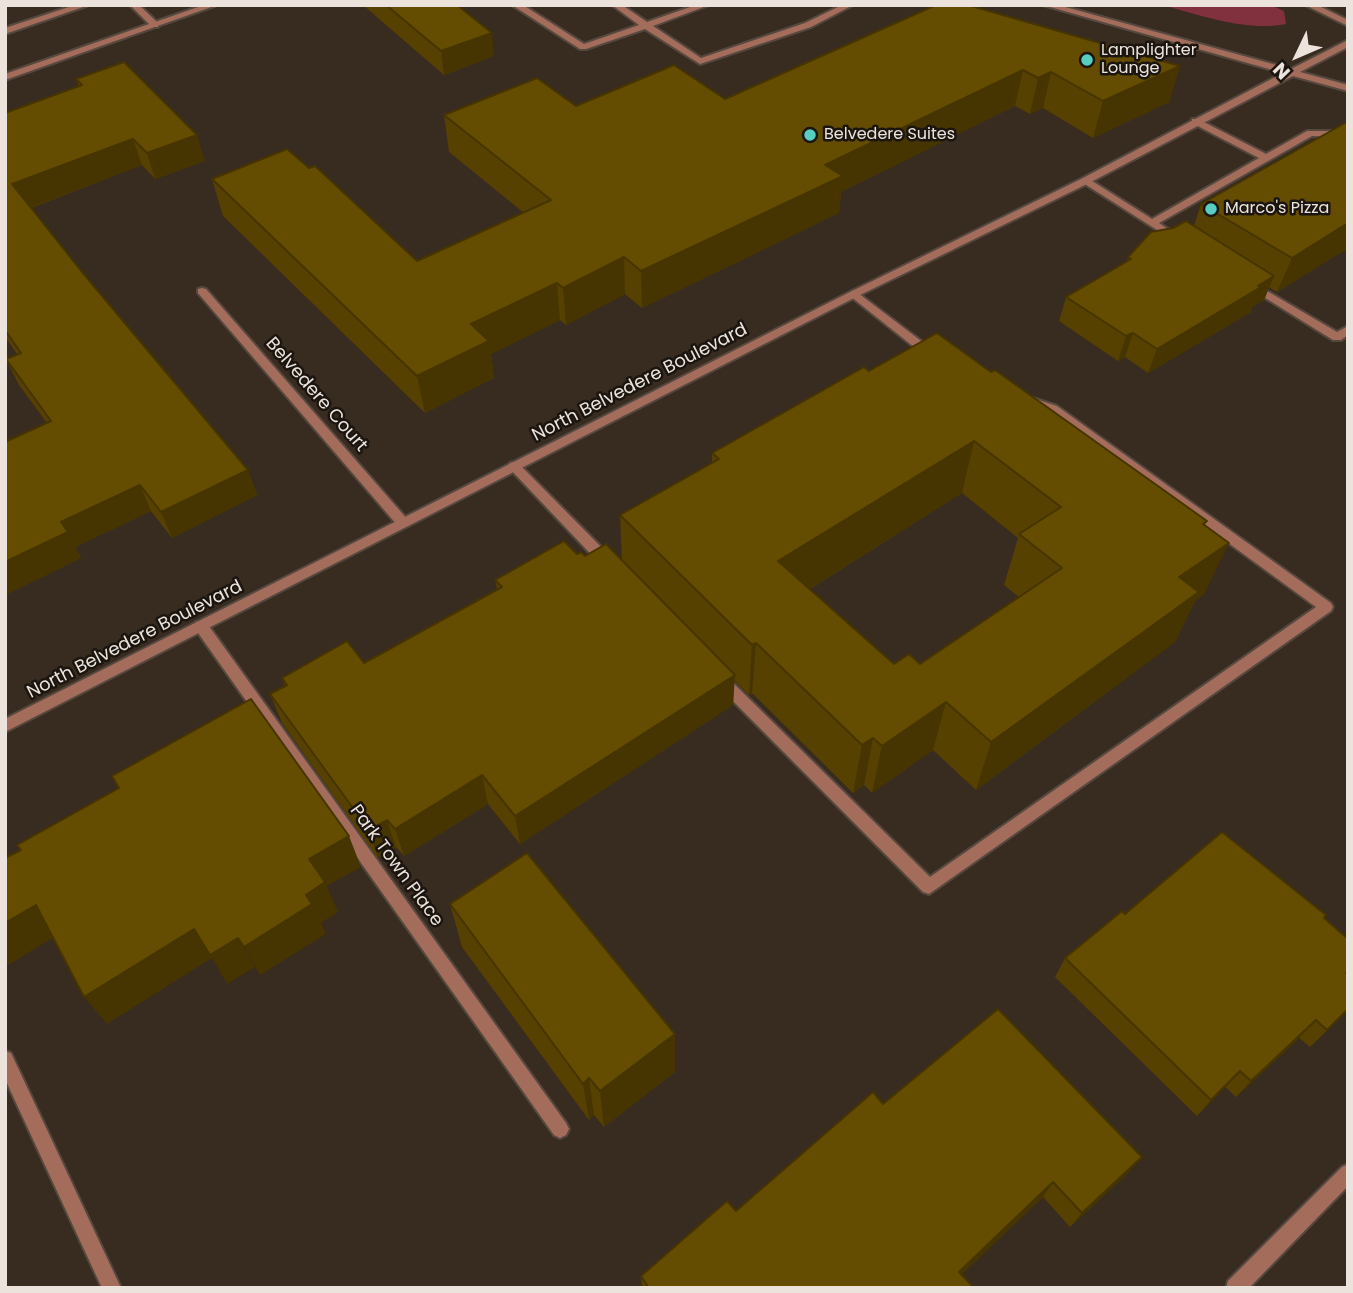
<!DOCTYPE html>
<html>
<head>
<meta charset="utf-8">
<style>
	body { margin:0 }
	#map { position:relative; width:1353px; height:1293px; overflow:hidden; background:#382b20; font-family:Poppins,sans-serif }
	canvas { display:block }
	.frame { position:absolute; inset:0; border:7px solid #ece3dc; pointer-events:none }
	.north { position:absolute; left:1262px; top:21px; width:70px; height:70px; -webkit-text-stroke:5px #1b1510; paint-order:stroke; rotate:226deg; font-size:19px; font-weight:700; line-height:28px; text-align:center; color:#ece3dc }
	.north::after { content:''; display:block; margin:auto; width:24px; height:32px; background:#ece3dc; clip-path:polygon(50% 0,100% 100%,50% 72%,0 100%) }
</style>
</head>
<body>
<div id="map">
<canvas width="1353" height="1293"></canvas>
<div class="frame"></div>
<div class="north">N</div>
</div>
<script>
const ctx = document.querySelector('canvas').getContext('2d');
ctx.lineJoin = 'round';
function fill(path, color) { ctx.fillStyle = color; ctx.fill(path, 'evenodd'); }
function strokePath(path, color, width, dash) { ctx.strokeStyle = color; ctx.lineWidth = width; ctx.lineCap = dash ? 'butt' : 'round'; ctx.setLineDash(dash || []); ctx.stroke(path); }
function label(font, color, halo, rows, align = 'center') {
  ctx.font = font + ' Poppins,sans-serif'; ctx.lineWidth = 5; ctx.setLineDash([]); ctx.textBaseline = 'middle'; ctx.strokeStyle = halo; ctx.fillStyle = color; for (const [text, x, y, turn = 0] of rows) {
    ctx.save(); ctx.translate(x, y); ctx.rotate((+turn || 0) * Math.PI / 180); ctx.textAlign = isNaN(turn) ? turn : align; if (halo) ctx.strokeText(text, 0, 0); ctx.fillText(text, 0, 0); ctx.restore();
  }
}
fill(new Path2D(`
	M1162,5h109l13,6 2,13c-40,8 -86,-9 -124,-19z`), '#80313d');
const service = new Path2D(`
	M75,5h14l-84,29v-6z
	M130,5h9l19,18v4h-6z
	M512,5h11l61,39 55,-19 -27,-20h10l25,17 49,-17h13l-56,21 48,32 104,-35 37,-18h11l-42,22 -111,37 -55,-35 -59,20h-6z
	M1192,119h6l68,35 41,-23h41v6l-36,-1 -153,87 21,14 1,2 -5,3 -96,-61 9,-2 63,40 107,-61 -67,-35z
	M1250,281l87,51 11,-6v9l-7,5h-8l-87,-54v-4z
	M854,290l83,63v6h-8l-79,-63 -2,-2z
	M1030,397l27,9 274,197 2,4 -2,4 -402,283 -6,-2 -208,-209 -2,-4 2,-4h10l205,202 386,-270 -267,-195 -23,-8 -2,-3z
	M514,462l4,1 96,97 2,4 -2,4h-10l-94,-99 -2,-3 2,-3z
	M5,1051l6,2 110,235h-19l-97,-209z`);
const minor = new Path2D(`
	M204,5h13l-212,75v-6z
	M1305,5h12l31,15v6z
	M202,288l4,1 202,231 2,3 -2,3h-10l-200,-233v-4z
	M201,621l5,1 360,501 3,6 -3,6 -6,3 -6,-3 -358,-505 -2,-4 2,-4z
	M1348,1164v22l-99,102h-23l2,-7 114,-114z`);
const tertiary = new Path2D(`
	M1043,5h15l233,64 57,-29v7l-48,25 48,13v6l-55,-15 -204,107 -231,113 -853,436v-13l845,-427 231,-113 202,-106z`);
strokePath(service, '#55483e', 4);
strokePath(minor, '#55483e', 4);
strokePath(tertiary, '#55483e', 4);
fill(service, '#a46c5a');
fill(minor, '#a46c5a');
fill(tertiary, '#a46c5a');
fill(new Path2D(`
	M363,5h94l37,51 -50,19z
	M936,5l244,61 -11,36 -76,36 -50,-30 -13,6 -15,-8 -174,86 -2,21 -197,95 -17,-14 -59,31 -6,-5 -69,34 3,24 -69,35 -202,-197 -11,-37 205,82 107,-48 -75,-61 -5,-37 132,-9 149,-7z
	M76,79l129,82 -50,18 -13,-14 -111,43 51,64 166,198 9,25 -85,43 -21,-27 -76,36 6,11 -76,37 42,-172 -28,-38 -13,-26 11,-5 -12,-17v-224l74,-27z
	M1201,204l147,44 -71,44 -8,-5 -5,13 -12,7 -1,5 -103,61 -23,-16 -7,4 -59,-40 7,-24 61,-36 1,-4 66,-31z
	M869,371l122,1 216,149 -2,4 -1,69 -9,7 -20,41 -199,148 -43,-40 -61,43 -8,-8 -11,8 -101,-100 -3,2 -15,-15 -1,25 -213,139 -32,-40 -84,52 -8,-9 -18,11 -96,-135 -12,-29 15,-8 -3,-8 82,-15 133,-74 -2,-9 82,-26 8,2 37,5 -2,-46 92,-52v-10zM962,493l56,45 -14,47 15,12 -99,67h-26l-84,-75z
	M450,904l225,168 -71,55 -10,-12 -5,5 -127,-173z
	M1125,914l199,4 22,56 2,36 -38,37 -11,-9 -63,59 -11,-10 -28,29 -142,-139 10,-19z
	M883,1104l246,68 -59,55 -27,-30 -81,77 12,14h-332l-1,-12 95,-65z`), '#564100');
fill(new Path2D(`
	M492,33l2,23 -50,19 -3,-24z
	M1180,66l-11,36 -76,36 10,-37z
	M1023,70l-8,36 -174,86 -2,21 -197,95 -1,-37 184,-106z
	M1051,72l-8,36 -13,6 8,-36z
	M197,135l8,26 -50,18 -8,-26z
	M133,139l9,26 -118,45 -12,-26z
	M1348,223v25l-71,44 15,-34z
	M624,257l1,37 -59,31 -3,-37z
	M1274,276l-10,24 -12,7 -1,5 -103,61 9,-24z
	M557,283l3,37 -69,34 3,24 -69,35 -8,-37 54,-52z
	M1133,333l-8,24 -7,4 8,-25z
	M974,441l-12,52 -188,118 4,-50z
	M248,470l9,25 -85,43 -11,-26z
	M140,485l11,26 -76,36 6,11 -76,37v-33l56,-40z
	M1229,543l-25,51 -9,7 -20,41 -199,148 15,-48 188,-165z
	M756,643l-4,50 -3,2 3,-50z
	M735,675l-2,30 -213,139 -5,-28z
	M946,702l-13,48 -61,43 10,-47z
	M873,738l-9,47 -11,8 9,-48z
	M482,775l6,29 -84,52 -9,-27z
	M387,820l9,27 -18,11 -9,-28z
	M349,836l12,31 -34,19 11,26 -17,11 5,11 -66,41 -16,-28 62,-52 3,-36z
	M36,905l23,29 -54,33v-44z
	M194,929l44,9 17,29 -28,17 -15,-26 -105,66 -23,-27z
	M1316,1020l-17,18 -63,59 15,-16z
	M675,1034v38l-71,55 -4,-36z
	M1240,1071l-15,16 -28,29 14,-16z
	M589,1078l5,37 -5,5 -6,-36z
	M1142,1157l-13,15 -59,55 12,-14z
	M1053,1182l-10,15 -92,88 8,-13z`), '#463500');
const building = new Path2D(`
	M386,5h71l35,28 -51,18z
	M936,5h32l212,61 -77,35 -52,-29 -13,6 -15,-8 -198,95 18,11 -202,95 -17,-14 -61,31 -6,-5 -86,41 18,17 -72,35 -205,-197 75,-30 22,19 6,-2 102,95 134,-61 -107,-85 93,-37 39,28 98,-41 51,34z
	M124,62l73,73 -50,18 -14,-14 -121,45 70,88 166,198 -87,42 -21,-27 -79,37 7,10 -63,30v-120l46,-21 -45,-62 15,-6 -16,-23v-217l77,-28 -6,-6z
	M1345,123h3v100l-56,35 -91,-54z
	M1186,221l88,55 -16,10 3,1 -104,62 -24,-16 -7,3 -60,-39 65,-38 -3,-2 23,-25 22,-4z
	M937,333l54,39 4,-2 212,151 -4,3 26,19 -50,34 20,15 -208,150 -45,-40 -64,44 -9,-8 -11,7 -106,-102 -4,2 -132,-130 99,-56 -7,-6 152,-86 5,4zM974,441l87,66 -42,27 43,34 -142,96 -11,-10 -15,10 -116,-103z
	M564,541l13,13 4,-2 4,4 21,-12 129,131 -220,141 -33,-41 -87,54 -8,-9 -18,10 -99,-136 17,-9 -5,-7 65,-37 17,22 138,-76 -7,-7z
	M251,699l98,137 -40,23 16,23 -19,13 6,9 -68,43 -6,-9 -28,17 -16,-26 -110,68 -48,-92 -31,18v-65l16,-8 -4,-5 102,-57 -7,-12z
	M1222,832l104,83 -2,3 24,21v32l-2,2 2,2v34l-21,21 -11,-10 -65,61 -11,-10 -29,29 -146,-142 57,-47 3,3z
	M527,853l148,181 -75,57 -11,-13 -6,6 -133,-180z
	M998,1009l144,148 -60,56 -29,-31 -94,90 15,16h-325l-8,-12 86,-75 9,10 137,-119 10,12z`);
fill(building, '#644c00');
strokePath(building, '#463500', 2);
for (const [x, y, r, color] of [
	[1087,60,7,"#57cec2"],
	[810,135,7,"#57cec2"],
	[1211,209,7,"#57cec2"]
]) { const dot = new Path2D(); dot.arc(x, y, r, 0, 2 * Math.PI); ctx.fillStyle = color; ctx.fill(dot); strokePath(dot, '#1b1510', 2.5); }
label('16px', '#ece3dc', '#1b1510', [
	["Lamplighter",1101,51],
	["Lounge",1101,69],
	["Belvedere Suites",824,135],
	["Marco's Pizza",1225,209]
], 'left');
label('18px', '#ece3dc', '#1b1510', [
	["North Belvedere Boulevard",640,383,-27],
	["Belvedere Court",316,395,49],
	["North Belvedere Boulevard",135,640,-27],
	["Park Town Place",396,866,54]
]);
</script>
</body>
</html>
